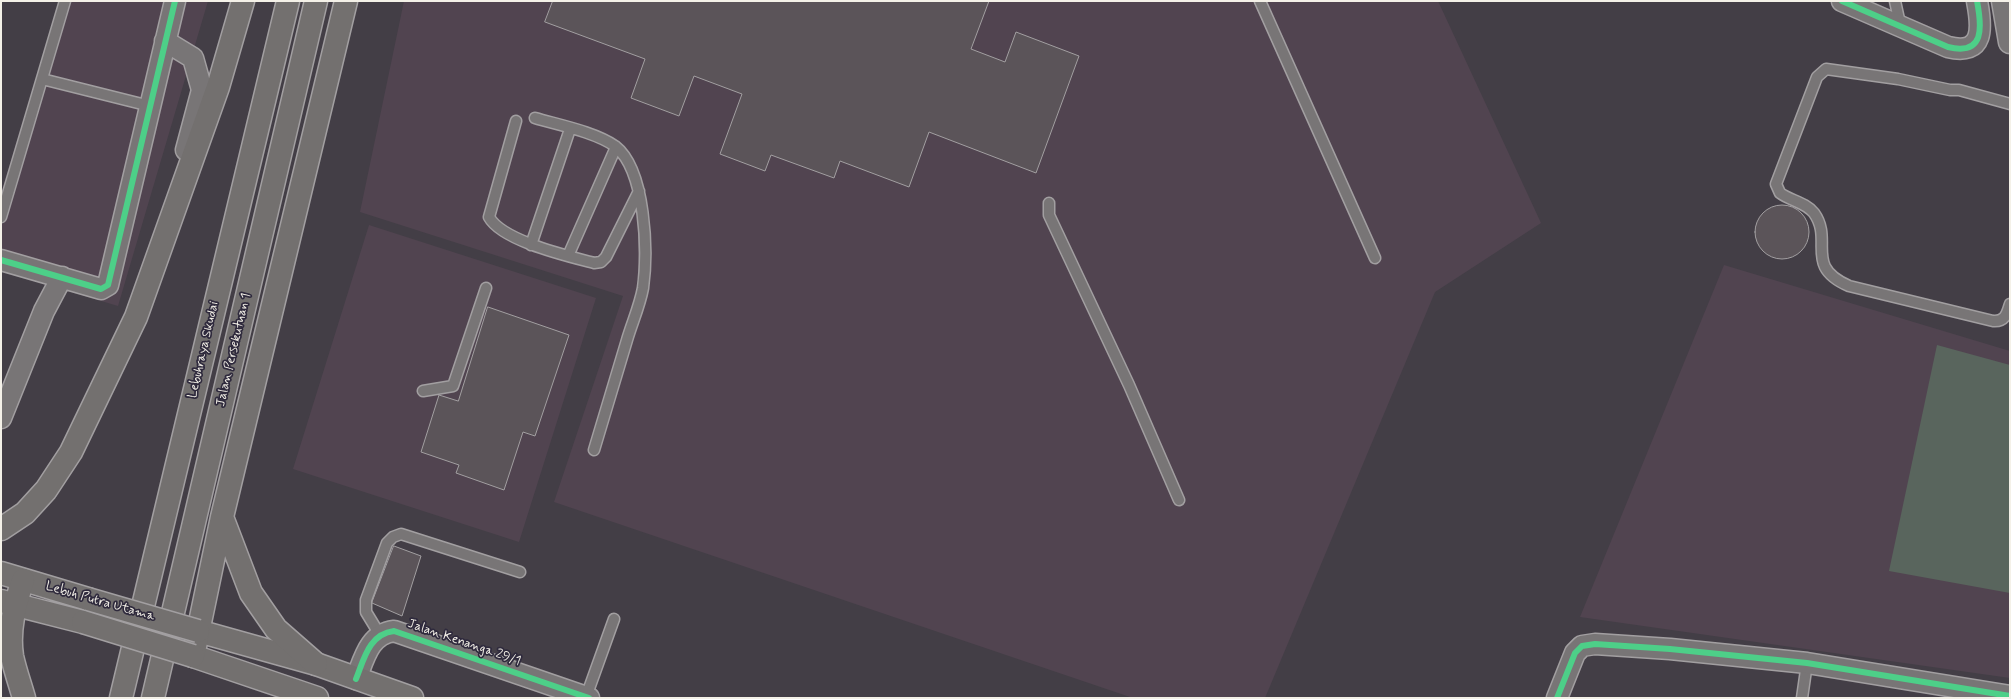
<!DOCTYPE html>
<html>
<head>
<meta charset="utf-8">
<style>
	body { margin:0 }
	#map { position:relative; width:2011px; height:699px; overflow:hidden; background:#433e46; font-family:Mynerve,sans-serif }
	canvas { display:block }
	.frame { position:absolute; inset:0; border:2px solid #f4f1e8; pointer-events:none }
</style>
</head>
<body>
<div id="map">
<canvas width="2011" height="699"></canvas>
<div class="frame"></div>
</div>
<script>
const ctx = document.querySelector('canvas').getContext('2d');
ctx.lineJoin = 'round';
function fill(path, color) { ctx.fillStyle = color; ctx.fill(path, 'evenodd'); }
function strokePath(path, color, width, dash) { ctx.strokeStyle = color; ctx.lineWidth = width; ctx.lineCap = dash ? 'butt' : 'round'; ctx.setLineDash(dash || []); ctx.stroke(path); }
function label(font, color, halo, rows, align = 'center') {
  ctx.font = font + ' Mynerve,sans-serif'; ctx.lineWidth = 3.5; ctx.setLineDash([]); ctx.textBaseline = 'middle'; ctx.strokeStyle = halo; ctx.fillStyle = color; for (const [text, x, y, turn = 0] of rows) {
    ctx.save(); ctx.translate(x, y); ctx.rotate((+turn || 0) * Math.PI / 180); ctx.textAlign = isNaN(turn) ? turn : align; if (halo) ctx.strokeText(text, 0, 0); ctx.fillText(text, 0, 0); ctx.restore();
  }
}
fill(new Path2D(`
	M60,1h148l-90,305 -117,-35v-78z
	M404,1h1034l103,222 -106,69 -170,406h-132l-579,-196 69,-206 -263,-84z
	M369,225l227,73 -77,244 -226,-73z
	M1724,265l286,86v327l-430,-61z`), '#514450');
fill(new Path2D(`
	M1937,345l73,20v228l-121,-22z`), '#59655d');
const building = new Path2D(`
	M553,1h436l-18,48 34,13 11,-30 63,24 -43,117 -107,-41 -20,55 -69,-26 -6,17 -63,-23 -6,16 -45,-17 22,-60 -48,-18 -15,40 -48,-18 14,-39 -100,-37z
	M1755 232a27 27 0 1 1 54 0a27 27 0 1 1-54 0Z
	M488,307l81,28 -34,101 -12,-4 -19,58 -48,-17 3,-8 -38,-13 18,-57 19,6z
	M394,546l27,10 -19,60 -30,-13z`);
fill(building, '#5b5459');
strokePath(building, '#a29fa1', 1);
const lane = new Path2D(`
	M1260,1l115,257
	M1895,1l5,23
	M42,79l108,27
	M2010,104l-51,-14h-9l-52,-11 -72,-10 -9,8 -41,107 4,9c11,8 25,9 34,20 20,28 -11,53 35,73l144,35c12,1 14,-7 17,-17
	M535,118c24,7 60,14 80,28 31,24 33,106 28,142 -3,17 -11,35 -16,52 -11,37 -22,73 -33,110
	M516,121l-27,96c13,24 79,39 105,46l7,-1 5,-5 33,-66
	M1049,203v12l80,170 50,115
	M1,217l64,-216
	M531,245l39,-116
	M568,256l48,-109
	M423,391l30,-5 33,-98
	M380,635l-14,-23v-12l21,-57 6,-6 8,-3 119,38
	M586,697l28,-78
	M1802,698l5,-35`);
const street = new Path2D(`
	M1842,1l106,46c37,9 34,-20 29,-46
	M165,41l28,17 9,32 -16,60
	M1,260l100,29 7,-4 67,-284
	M1,418l43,-107 18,-34
	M356,679c8,-20 13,-45 38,-48l195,67
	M1557,698l18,-45 7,-7 13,-2 75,5 137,14 203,33`);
const secondary = new Path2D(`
	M2003,1l7,41`);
const primary = new Path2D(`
	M1,573l87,26
	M1,601l82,21
	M198,631l118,33 96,34
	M193,656l124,42`);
const highway = new Path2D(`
	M222,517l29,76 25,36 40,35
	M1,529l24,-16 21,-23 25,-38 65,-135 82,-230 25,-86
	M23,580c-8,24 -15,50 -11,76 3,14 8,28 12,42
	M193,656l29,-139 124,-516
	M121,698l167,-697
	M153,698l163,-697`);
strokePath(lane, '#a29fa1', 13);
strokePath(street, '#a29fa1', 23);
strokePath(secondary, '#a29fa1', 25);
strokePath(primary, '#a29fa1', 25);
strokePath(highway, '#a29fa1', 25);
strokePath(lane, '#787576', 10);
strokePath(street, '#787576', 20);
strokePath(secondary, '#787576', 22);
strokePath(primary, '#73706f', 22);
strokePath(highway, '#73706f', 22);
const primaryBridge = new Path2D(`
	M88,599l110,32
	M83,622l110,34`);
strokePath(primaryBridge, '#a29fa1', 25, []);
strokePath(primaryBridge, '#73706f', 22);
strokePath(new Path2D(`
	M1842,1l106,46c37,9 34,-20 29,-46
	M1,260l100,29 7,-4 67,-284
	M356,679c8,-20 13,-45 38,-48l195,67
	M1557,698l18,-45 7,-7 13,-2 75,5 137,14 203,33`), '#4dcf88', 6);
label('13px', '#f4f1e8', '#2f2a3d', [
	["Lebuhraya Skudai",204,350,-77],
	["Jalan Persekutuan 1",234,350,-77],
	["Lebuh Putra Utama",100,602,16],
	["Jalan Kenanga 29/1",464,643,19]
]);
</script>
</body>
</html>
